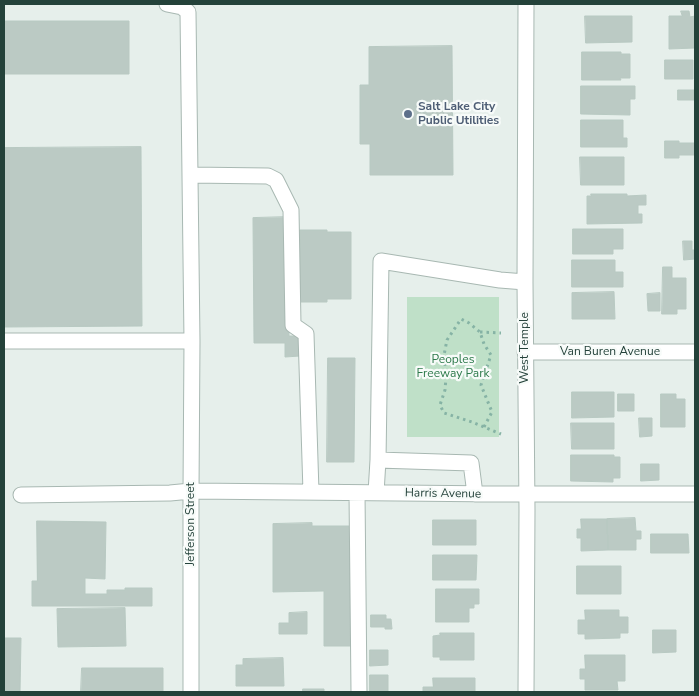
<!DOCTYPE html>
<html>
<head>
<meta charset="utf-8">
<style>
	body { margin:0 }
	#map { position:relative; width:699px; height:696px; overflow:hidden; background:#e6efeb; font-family:"Nunito Sans",sans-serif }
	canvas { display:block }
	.frame { position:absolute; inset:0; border:5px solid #24423a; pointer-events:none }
</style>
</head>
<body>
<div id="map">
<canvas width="699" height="696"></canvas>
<div class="frame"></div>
</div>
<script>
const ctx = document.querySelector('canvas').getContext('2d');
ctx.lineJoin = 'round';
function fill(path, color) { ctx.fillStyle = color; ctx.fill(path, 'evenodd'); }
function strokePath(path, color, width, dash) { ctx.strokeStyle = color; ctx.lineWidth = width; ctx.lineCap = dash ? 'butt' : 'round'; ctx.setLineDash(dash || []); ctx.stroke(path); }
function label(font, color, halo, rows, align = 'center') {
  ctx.font = font + ' "Nunito Sans",sans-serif'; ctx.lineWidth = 4.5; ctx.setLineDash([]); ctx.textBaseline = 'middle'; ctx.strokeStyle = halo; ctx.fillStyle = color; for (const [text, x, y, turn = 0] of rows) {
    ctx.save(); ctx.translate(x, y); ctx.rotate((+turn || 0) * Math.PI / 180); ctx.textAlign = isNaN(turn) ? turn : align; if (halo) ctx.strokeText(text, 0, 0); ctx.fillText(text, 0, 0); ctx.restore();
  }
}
fill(new Path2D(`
	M407,297h92v140h-92z`), '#bfe0c8');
const building = new Path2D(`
	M681,11h8l1,6 5,-1v32l-26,1v-33h13z
	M585,16h47v26l-46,1z
	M4,21h125v53h-125z
	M452,46l1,129h-83v-31h-10v-59h9v-38z
	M582,52h39v2h9v24h-10l1,2h-39z
	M665,60h28v19h-28z
	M581,86h54v13h-5v16l-49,-1z
	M678,90h16v10h-16z
	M581,120h42v18h4v9h-46z
	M665,141h14v2h16v12h-16v3h-14z
	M141,147l1,179 -138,1v-179z
	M580,157h44v28h-43z
	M591,194h36v2l19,-1v10h-8v9h4v9l-55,1v-28h4z
	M288,217l1,119h11v20l-15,1v-14h-31l-1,-125z
	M573,229h50v20h-10v5h-40z
	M300,230h27v2h24v67h-24v3h-27z
	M683,241h9v9h3v9l-11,1z
	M572,260h43v12h8v15h-51z
	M663,267h9v11h14v31h-9v5h-15z
	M614,292l1,27h-43v-26z
	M660,293v18h-12l-1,-17z
	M328,358h27l-1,104h-27z
	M572,392h42v25l-42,1z
	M618,394h16v17h-16z
	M661,394h15v5h9v28h-24z
	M639,418h13v18l-12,1z
	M571,423h43v26h-42z
	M571,455h43v2h6v21h-7v4l-42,-1z
	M641,464h18v16l-18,1z
	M635,518l1,13h5v8h-5v11h-28l-1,-31z
	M581,519h26l1,31 -27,1v-13h-4v-9h4z
	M433,520h43v25h-43z
	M37,521l69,1 -1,57 -20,-1v16h22v-4h18v-2h27v18h-120v-25h5z
	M312,523v3h41v120h-29v-55l-51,1v-68z
	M651,534h37l1,19h-38z
	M433,555h44l-1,25h-43z
	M577,566h44v28h-44z
	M436,589h43v15h-5v4h-5v14h-33z
	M125,608l1,38 -68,1 -1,-38z
	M585,610h34v7h9v16h-8v5l-35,1v-5h-7v-14h7z
	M307,612v22h-28v-11h10v-10z
	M371,615h15v4h5l1,10h-7v-2h-14z
	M653,630h23v22l-23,1z
	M440,633h34v27h-34v-3h-7v-21l7,-1z
	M4,638h17l-1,54h-16z
	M370,650h18v15l-18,1z
	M585,655h40v26h-8l1,9h-33v-11h-5v-10h5z
	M283,658l1,28h-48v-21h7v-6z
	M82,668h81v24h-82z
	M370,675h18v17h-18z
	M433,678h42v14h-52v-5h10z
	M303,689h21v3h-21z`);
fill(building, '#bbcac4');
strokePath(building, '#b8c9c2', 1);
const minor = new Path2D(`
	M167,4l15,3 6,5 4,329 -1,150v201
	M526,4l-1,278 2,228 -1,182
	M190,175l78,1 8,4 15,30 2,115 13,9 5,158
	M4,341h188
	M525,352h170
	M378,460l3,-199 119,19 25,2
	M357,493l2,199
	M376,493l2,-33 93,3 4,31
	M21,495l149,-2 21,-2 310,3h194`);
strokePath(minor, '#a8b8b2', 17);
strokePath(new Path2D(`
	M480,332l21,1
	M484,427l8,-15 -11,-27 10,-30 -7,-11 -4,-12 -11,-9 -8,-4 -14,21 -3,15 2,23 -1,12 -5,15 4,8 28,9 29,12`), '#86b3a5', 3, [2.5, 4]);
strokePath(minor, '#fff', 15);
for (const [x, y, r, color] of [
	[408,114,5,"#5c6f8a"]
]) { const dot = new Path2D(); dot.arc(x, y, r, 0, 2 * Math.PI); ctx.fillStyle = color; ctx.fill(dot); strokePath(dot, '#f7fbf9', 2); }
label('bold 12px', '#4e5e75', '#f7fbf9', [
	["Salt Lake City",418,107],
	["Public Utilities",418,121]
], 'left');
label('12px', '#24423a', '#f7fbf9', [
	["West Temple",525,348,-90],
	["Van Buren Avenue",610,352],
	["Harris Avenue",443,494,1],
	["Jefferson Street",191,524,-90]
]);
label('12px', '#2d7a4b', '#f7fbf9', [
	["Peoples",453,360],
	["Freeway Park",453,374]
]);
</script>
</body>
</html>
